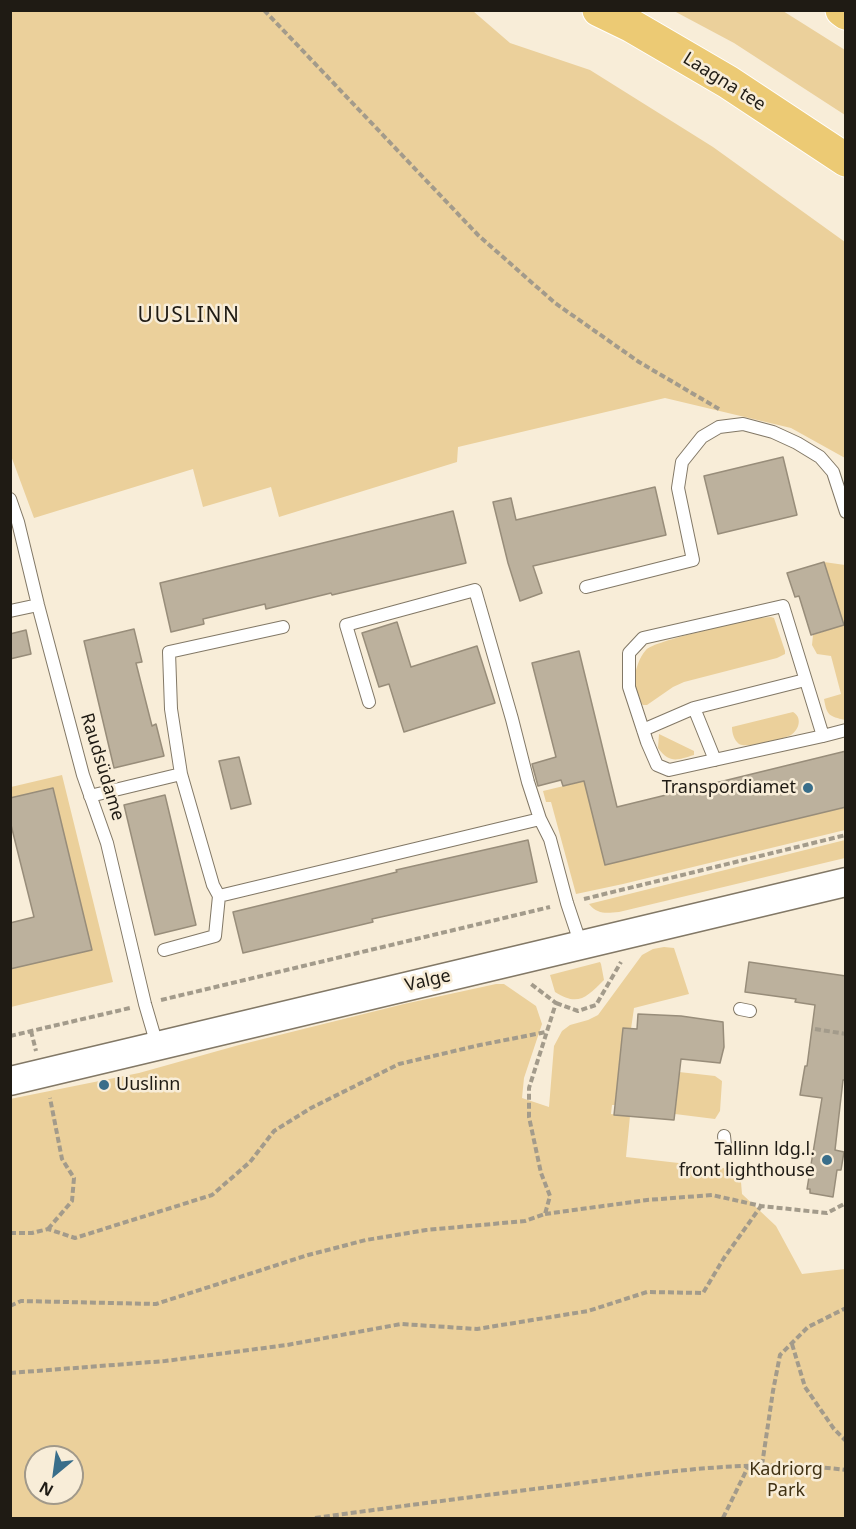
<!DOCTYPE html>
<html>
<head>
<meta charset="utf-8">
<style>
	body { margin:0 }
	#map { position:relative; width:856px; height:1529px; overflow:hidden; background:#f8edd8; font-family:"Noto Sans",sans-serif }
	canvas { display:block }
	.frame { position:absolute; inset:0; border:12px solid #1f1b14; pointer-events:none }
	.north { position:absolute; left:24px; top:1445px; width:60px; height:60px; box-sizing:border-box; background:#f8edd8; border:2px solid #a1998a; border-radius:50%; rotate:209deg; font-size:16px; font-weight:700; line-height:24px; text-align:center; color:#1f1b14 }
	.north::after { content:''; display:block; margin:auto; width:21px; height:27px; background:#396e8a; clip-path:polygon(50% 0,100% 100%,50% 72%,0 100%) }
</style>
</head>
<body>
<div id="map">
<canvas width="856" height="1529"></canvas>
<div class="frame"></div>
<div class="north">N</div>
</div>
<script>
const ctx = document.querySelector('canvas').getContext('2d');
ctx.lineJoin = 'round';
function fill(path, color) { ctx.fillStyle = color; ctx.fill(path, 'evenodd'); }
function strokePath(path, color, width, dash) { ctx.strokeStyle = color; ctx.lineWidth = width; ctx.lineCap = dash ? 'butt' : 'round'; ctx.setLineDash(dash || []); ctx.stroke(path); }
function label(font, color, halo, rows, align = 'center') {
  ctx.font = font + ' "Noto Sans",sans-serif'; ctx.lineWidth = 5; ctx.setLineDash([]); ctx.textBaseline = 'middle'; ctx.strokeStyle = halo; ctx.fillStyle = color; for (const [text, x, y, turn = 0] of rows) {
    ctx.save(); ctx.translate(x, y); ctx.rotate((+turn || 0) * Math.PI / 180); ctx.textAlign = isNaN(turn) ? turn : align; if (halo) ctx.strokeText(text, 0, 0); ctx.fillText(text, 0, 0); ctx.restore();
  }
}
fill(new Path2D(`
	M10,11h463l37,32 80,27 123,77 132,95v216l-54,-30 -126,-30 -207,49 -1,15 -178,55 -8,-30 -68,20 -10,-38 -159,49 -24,-65z
	M674,11h109l62,39v65l-111,-72z
	M824,562l21,3v155c-16,-4 -18,-4 -21,-21l17,-5 -10,-38 -14,-2 -5,-9 1,-10 30,-10z
	M771,617l3,1 11,33v3l-8,4 -93,24 -11,5 -26,18h-4c-9,-6 -9,-14 -9,-24 1,-10 5,-24 12,-31 9,-10 93,-27 112,-32z
	M793,712c9,5 7,17 -2,23 -8,4 -45,14 -52,9 -5,-4 -7,-11 -7,-17z
	M659,734l35,17v4c-17,5 -24,9 -36,-7z
	M62,775l51,207 -102,25 -1,-38 82,-19 -39,-162 -42,10v-11z
	M597,778l7,32 241,-3v23l-222,54 -47,10 -25,-92h-5l-3,-11z
	M845,840v18l-226,54c-12,1 -21,3 -30,-8z
	M664,947l10,1 15,46 -55,14 -3,21 -8,-1 -8,77h-3l-1,9 19,2 -4,41 114,13 2,24 34,32 26,48 43,-5v249h-834l-1,-419 129,-26 100,-28 165,-41 92,-20h8l32,22 6,18 -18,54 -2,20 27,9 5,-61 8,-15 8,-6 18,-5 10,-5 44,-60 11,-6zM36,1457h36v36h-36z
	M600,962l1,2 3,16c-17,17 -26,27 -49,12l-5,-17z
	M679,1072l36,4 7,5 -2,30 -5,8 -40,-5z`), '#ebd09b');
const building = new Path2D(`
	M783,457l14,58 -79,19 -14,-58z
	M655,487l11,48 -133,31 9,27 -22,8 -12,-38 -15,-61 18,-4 5,22z
	M453,511l13,52 -134,32 -1,-2 -65,16 -1,-5 -62,15 1,5 -33,8 -11,-49z
	M824,562l20,63 -33,10 -12,-39 -4,1 -8,-24z
	M397,622l14,45 66,-21 18,57 -91,29 -15,-48 -10,3 -17,-54z
	M134,629l8,33 -6,1 16,63 4,-2 8,32 -50,12 -30,-127z
	M26,630l5,24 -21,5v-25z
	M579,651l38,156 229,-56v56l-241,58 -21,-84 -21,5 -2,-6 -23,6 -6,-22 24,-7 -24,-94z
	M239,757l12,47 -20,5 -12,-48z
	M53,788l39,162 -82,19v-46l24,-6 -24,-96v-23z
	M165,795l31,130 -41,10 -31,-130z
	M528,840l9,42 -165,37 1,3 -130,31 -10,-41 164,-40 -1,-2z
	M749,962l97,14v104h-3l-8,70 9,2 -3,18h-4l-4,27 -23,-4v-4h-3l15,-91 -22,-3 5,-29h2l8,-61 -20,-3 1,-3 -51,-7z
	M638,1014l43,2 42,6 1,25 -4,16 -39,-4 -7,61 -60,-5 9,-87 14,1z`);
fill(building, '#bcb19d');
strokePath(building, '#988d7a', 1.5);
const service = new Path2D(`
	M10,499l8,23 20,83 45,170 24,68 38,161 12,41
	M586,587l107,-27 -15,-72 4,-26 20,-25 17,-10 24,-3 30,8 24,11 23,14 13,15 13,40
	M10,611l28,-6
	M369,702l-23,-77 129,-35 37,129 16,63 12,37
	M694,708l21,52
	M643,730l51,-22 111,-28
	M823,736l-40,-130 -140,32 -14,15v34l18,55 10,23 12,5 154,-34 23,-6
	M181,774l-10,-65 -2,-57 114,-25
	M90,796l91,-22 32,111 6,11 321,-77 10,20 17,64 14,42
	M164,950l51,-14 4,-40
	M740,1009l10,2
	M724,1136l1,9`);
const tertiary = new Path2D(`
	M10,1081l836,-199`);
const primary = new Path2D(`
	M599,10l33,16 96,56 118,78
	M842,10l4,3`);
strokePath(service, '#827866', 14);
strokePath(tertiary, '#827866', 31);
strokePath(primary, '#fff', 35);
strokePath(new Path2D(`
	M264,10l214,225 77,68 84,59 80,47
	M584,899l262,-64
	M161,1000l389,-93
	M556,1003l22,8 18,-6 25,-43
	M815,1029l31,5
	M31,1031l5,20
	M10,1036l120,-28
	M545,1214l102,-14 65,-5 49,11 66,7 19,-10
	M48,1229l24,-28 2,-23 -12,-19 -12,-61
	M10,1233h22l16,-4 27,9 137,-43 38,-33 24,-31 37,-23 88,-44 81,-19 66,-13
	M10,1306l11,-5 135,3 152,-49 58,-15 60,-10 99,-9 20,-7 5,-18 -9,-23 -12,-56v-29l27,-85 -25,-19
	M792,1344l13,43 29,42 12,12
	M10,1373l155,-12 122,-16 114,-21 76,5 111,-18 59,-19 56,1 21,-35 37,-52
	M762,1465l11,-74 7,-36 28,-28 38,-19
	M315,1518c86,-12 172,-23 258,-34 90,-12 182,-26 273,-14
	M723,1518l26,-53`), '#a39b8b', 4, [6, 3]);
strokePath(service, '#fff', 12);
strokePath(tertiary, '#fff', 28);
strokePath(primary, '#ecca74', 33);
for (const [x, y, r, color] of [
	[808,788,6,"#396e8a"],
	[104,1085,6,"#396e8a"],
	[827,1160,6,"#396e8a"]
]) { const dot = new Path2D(); dot.arc(x, y, r, 0, 2 * Math.PI); ctx.fillStyle = color; ctx.fill(dot); strokePath(dot, '#f8edd8', 2); }
label('18px', '#1f1b14', '#f8edd8', [
	["Laagna tee",724,82,32],
	["Raudsüdame",102,767,73],
	["Valge",428,981,-13]
]);
label('18px', '#1f1b14', '#f8edd8', [
	["Transpordiamet",796,788],
	["Uuslinn",116,1085,"left"],
	["Tallinn ldg.l.",815,1150],
	["front lighthouse",815,1171]
], 'right');
label('18px', '#403113', '#f8edd8', [
	["Kadriorg",786,1470],
	["Park",786,1491]
]);
ctx.letterSpacing = '1.5px';
label('21px', '#1f1b14', '#f8edd8', [
	["UUSLINN",189,316]
]);
ctx.letterSpacing = '0px';
</script>
</body>
</html>
